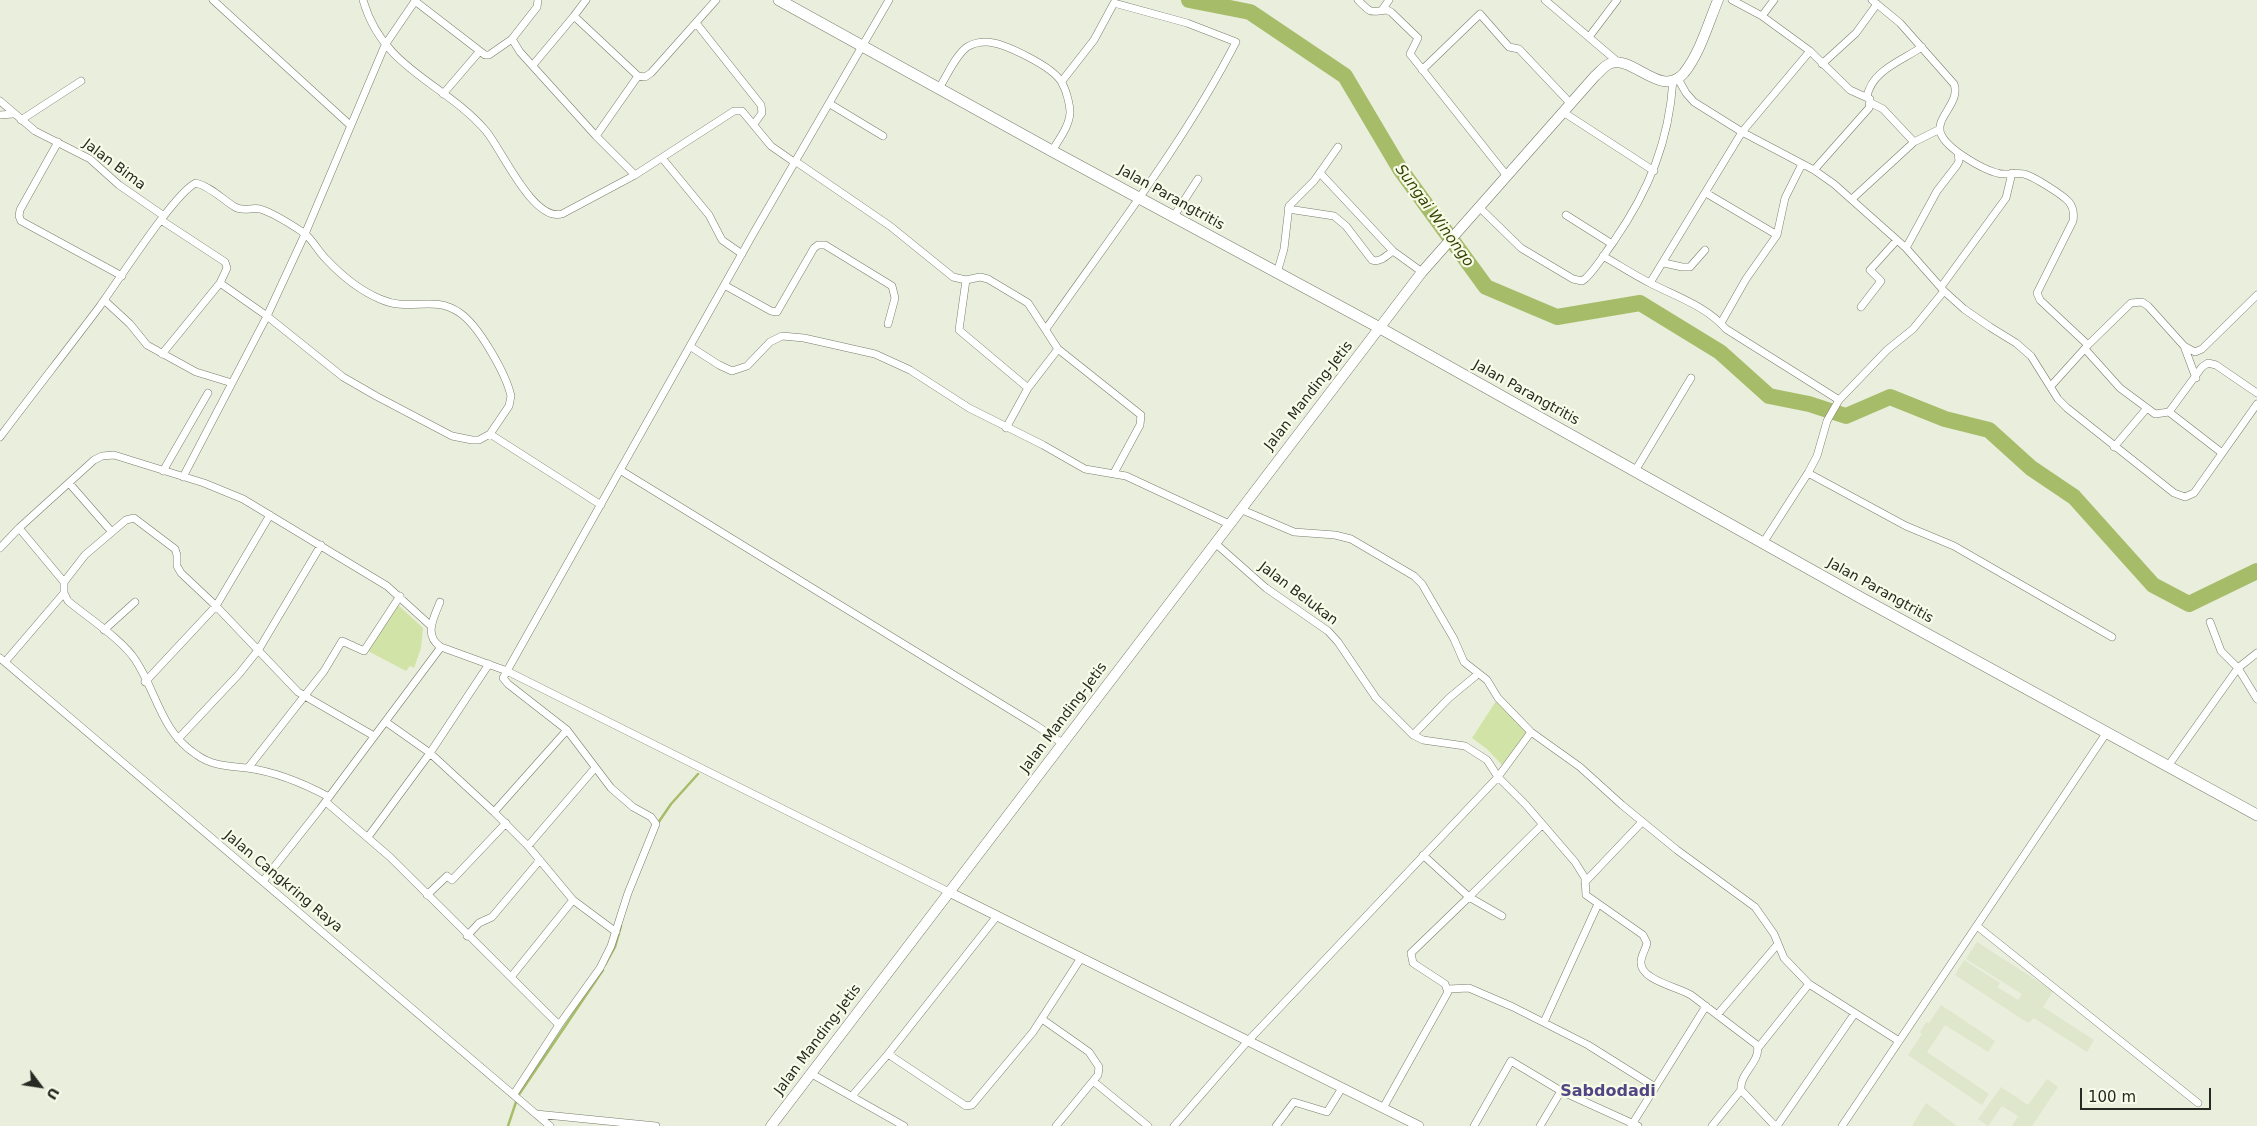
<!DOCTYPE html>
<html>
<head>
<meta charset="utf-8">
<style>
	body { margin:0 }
	#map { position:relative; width:2257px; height:1126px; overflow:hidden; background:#e9efdc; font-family:"DejaVu Sans",sans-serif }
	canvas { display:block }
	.north { position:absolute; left:15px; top:1061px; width:50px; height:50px; -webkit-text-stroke:4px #f7fce9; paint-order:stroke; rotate:121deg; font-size:14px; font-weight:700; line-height:20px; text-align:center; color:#272922 }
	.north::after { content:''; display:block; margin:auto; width:18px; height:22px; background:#272922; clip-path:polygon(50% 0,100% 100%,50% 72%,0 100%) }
	.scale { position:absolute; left:2080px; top:1088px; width:131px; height:22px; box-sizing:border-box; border:2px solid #272922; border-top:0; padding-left:6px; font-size:15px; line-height:18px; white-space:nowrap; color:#272922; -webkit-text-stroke:4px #f7fce9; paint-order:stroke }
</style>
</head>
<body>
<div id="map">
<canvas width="2257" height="1126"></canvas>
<div class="north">U</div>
<div class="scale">100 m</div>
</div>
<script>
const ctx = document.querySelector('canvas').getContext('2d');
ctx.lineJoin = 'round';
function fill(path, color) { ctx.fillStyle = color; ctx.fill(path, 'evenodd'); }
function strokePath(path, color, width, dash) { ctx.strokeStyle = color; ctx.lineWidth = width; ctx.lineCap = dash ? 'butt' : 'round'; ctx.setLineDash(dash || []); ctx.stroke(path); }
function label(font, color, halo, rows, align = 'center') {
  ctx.font = font + ' "DejaVu Sans",sans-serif'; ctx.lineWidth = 4.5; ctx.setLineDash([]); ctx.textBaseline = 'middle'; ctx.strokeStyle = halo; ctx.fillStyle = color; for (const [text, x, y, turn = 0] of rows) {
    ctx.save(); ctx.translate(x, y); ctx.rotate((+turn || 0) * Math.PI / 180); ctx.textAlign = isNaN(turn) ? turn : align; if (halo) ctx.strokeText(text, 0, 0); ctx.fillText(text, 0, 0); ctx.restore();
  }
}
fill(new Path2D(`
	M1977,942l76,49 -10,16 51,33 -7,12 -53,-34 -6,5 -73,-48 9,-15 36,23 -3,4 21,13 4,-6 -56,-35z
	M1941,1005l54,36 -7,11 -43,-27 -18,27 62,42 -7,11 -74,-50 14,-21 -2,-2 6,-10 3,1z
	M2047,1079l11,8 -26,39h-20l6,-10 -16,-10 -14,20 -10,-7 23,-32 27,18z
	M1926,1103l31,23h-45z`), '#dee6cc');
fill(new Path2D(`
	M397,604l26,24 -2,20 -7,20 -4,-2 -4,5 -40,-21z
	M1498,698l30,33 -26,34 -15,-16 -15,-11z`), '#d2e3a7');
strokePath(new Path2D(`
	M658,823l13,-19 27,-30
	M605,965l10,-18 6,-21
	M508,1126l10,-30 85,-126`), '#a7bc69', 2.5);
strokePath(new Path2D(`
	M1189,0l61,12 95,64 55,93 86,118 71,30 83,-14 80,49 49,44 40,8 37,12 44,-19 55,22 44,11 42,38 43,29 79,88 36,19 68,-33`), '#a7bc69', 16);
const minor = new Path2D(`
	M213,0l137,125
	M363,0c20,70 81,82 123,131 16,19 47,91 76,83l73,-39 99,-64h8l29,35 23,16
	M538,0l-1,7 -25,32 8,13 76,84 39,39
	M586,0l-12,16 64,60 7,1 6,-4 65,-73
	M1358,0c14,14 11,12 29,10l4,2 27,26 -8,16 97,122
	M1545,0l73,62
	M1732,0l30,16 48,35 40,39 20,9 -1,9 -55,62
	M1872,0l28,23 54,61c7,19 -20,34 -13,50 6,15 41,35 56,39 8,3 18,-1 27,1 9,2 39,21 45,28 4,5 5,13 4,19l-36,72 3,7 48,45
	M1382,10l7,-10
	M1762,16l12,-16
	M696,23l65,82 1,8 -8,11
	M1589,37l28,-37
	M1822,64l34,-31 21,-29
	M533,65l41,-49
	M1422,70l58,-56 29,33 10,2 52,55
	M1677,77l9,16 8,9 48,30 72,38 20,14 72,64 38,43 20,18 26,18 26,16 15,13 27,43 9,9 107,85 11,4 9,-4 63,-89
	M939,88c8,-12 16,-32 28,-41 5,-3 13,-5 19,-5 17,0 68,25 76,41 4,7 8,21 8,30 -1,14 -11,26 -18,38
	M443,94l36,-42
	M1867,97c4,-26 34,-36 55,-50
	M0,101l35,30 55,28 29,26 45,31
	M1871,103l12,6 31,33 26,-13
	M830,104l53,32
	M1563,112l91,59
	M0,115l13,-1
	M21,120l60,-39
	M596,136l42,-60
	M58,142l-38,68 -1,6 2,5 101,55
	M662,158l47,57 13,25 20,14
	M795,161l95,65 63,51 13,3 14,-3 8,2 40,24 30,46 83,66 -1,10 -26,48
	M1320,173l73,78
	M1706,193l71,42
	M1852,199l62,-57
	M1479,207l42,41 52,31 9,2 4,-3c11,-11 19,-25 28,-37 35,-51 55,-99 59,-161
	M1288,209l46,7 12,10 26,34c8,3 15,-5 21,-9l29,21
	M1566,215l46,29
	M1174,216l24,-37
	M161,220l64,42 2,6 -7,15 47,33 76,61 33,19 76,40 20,4h7l11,-6 111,71
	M1906,248l31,-57 20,-26 2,-4 -1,-8
	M1603,256c16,9 31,19 47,27 27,14 56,23 76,46l113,71
	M1664,263l18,4h8l15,-17
	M1277,273l7,-24 5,-43 25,-25 24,-34
	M966,280l-7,50 69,58
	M1650,283l92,-151 68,-81
	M726,286l45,25 6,1 37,-64 4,-3h7l67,41 3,12 -7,26
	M1941,287l65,-89 6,-25
	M104,300l26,24 17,21 49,27 36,11
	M1861,307l20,-26 -11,-11 27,-30
	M1721,323l25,-44 31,-44 8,-37 17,-34
	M1046,329c65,-93 138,-186 190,-287l-49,-19 -73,-20 -20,37 -32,41
	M2184,346l12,32
	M691,347l28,18 13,6 15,-5 23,-24 12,-6 22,2 71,16 35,16 59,38 74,37 42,24 41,7 103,48
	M2085,349l35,39 35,26 14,-2 33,-45 6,-4 8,2 41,28
	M162,354l58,-71
	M2051,386l37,-41 43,-42 11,-1 6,4 36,40 11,6 7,-3 55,-54
	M2169,412l53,41
	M1006,428l22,-40 30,-39
	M0,437c33,-44 67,-87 100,-131 17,-23 75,-114 96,-123 15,4 26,16 39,24 8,5 17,0 25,2 14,4 32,16 44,24 8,6 14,18 22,26 15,16 35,32 54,40 31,14 53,-5 80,14 19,13 46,61 51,83l-2,10 -19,28
	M2114,447l33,-39
	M620,470l417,256 25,17
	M163,471l45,-78
	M1635,471l56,-93
	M1808,473l98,53 48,20 158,91
	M183,477l84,-161 38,-82 80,-189 30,-44 70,54h4l23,-16
	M69,483l42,48
	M1240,509l54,23 41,3 16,4 63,37 8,8 32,55 10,23 23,18 11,18 33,34 49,35 42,38 55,45 78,57 19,27 10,24 25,26 90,57
	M19,528l45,54
	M1215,543l51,45 62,43 10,11 38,56 37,37 10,5 42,6 22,14 11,17 28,28 49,57 10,16 1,17 57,40 4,8c-1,6 -6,12 -6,19 -1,18 37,25 50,33l66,50c5,16 -18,28 -16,45l34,36
	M1763,543l45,-70 9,-17 10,-35 12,-21 48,-50 26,-21 31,-38
	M0,548l19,-20 75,-68 8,-4 12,-1 90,28 39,16 144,87 44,40
	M64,593l4,8c19,16 55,39 68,60 21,32 25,71 61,94 15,11 32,11 50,13 30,4 56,15 82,29
	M440,602c-6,15 -17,34 1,45l66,24 442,221
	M2210,622l11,29 17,17 19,31
	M104,630l31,-28
	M0,658l550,468
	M5,662l59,-69v-11l21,-27 41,-35 8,-2 41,31 2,6v11l4,7 35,33 82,86 76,44
	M145,682l71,-76 54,-91
	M386,722l44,31 64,59 34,34 45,54 43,32
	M1413,735l36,-37 29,-24
	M178,739l61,-65 20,-25 62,-104
	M2168,766l70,-98 19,-15
	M248,768l76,-97 18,-30 22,10 36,-55
	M326,802l64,55 169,168
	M494,812l73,-82
	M368,837l62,-84 59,-89
	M528,846l67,-78
	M263,881l57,-72 121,-162
	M1585,882l57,-60
	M427,895l20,-19 5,4 54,-57
	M1502,916l-33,-19 73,-72
	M1977,926l221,177
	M467,936l12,-13 13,-6 48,-57
	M511,977l62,-77
	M1448,989l21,-1 44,19 75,38 67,42
	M1718,1014l59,-69
	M1042,1019l47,33 10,15 -1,8 -5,6 -37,45
	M1544,1022l54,-118
	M1758,1048l51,-64
	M888,1054l78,52 6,-1 61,-73 48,-74
	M810,1073l94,53
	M1093,1081l55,45
	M514,1094l45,-69 41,-57 11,-22 17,-53 28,-69 -5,-7 -18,-10 -22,-19 -44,-58 -59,-46 -5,-6 250,-444 136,-234
	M852,1096l36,-42 109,-138
	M1383,1108l65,-116 -3,-8 -32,-21 -2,-10 58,-56 -46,-42
	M536,1114l120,12
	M1174,1126l73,-84 251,-265 33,-45
	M1276,1126l18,-24 33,10 15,-24
	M1474,1126l37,-65 50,30 77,35
	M1540,1126l21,-35
	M1631,1126l75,-120
	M1712,1126l29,-36
	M1777,1126l78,-113
	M1842,1126l265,-394`);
const tertiary = new Path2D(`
	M949,892l470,234`);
const secondary = new Path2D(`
	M771,1126l651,-854 173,-196c4,-3 9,-10 14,-12 23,-11 52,36 75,9 16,-20 24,-49 34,-73`);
const primary = new Path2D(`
	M779,0l273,151 328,177 483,271 394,216`);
strokePath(minor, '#787d6c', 8);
strokePath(tertiary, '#787d6c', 10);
strokePath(secondary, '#787d6c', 11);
strokePath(primary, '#787d6c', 12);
strokePath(minor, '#fff', 7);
strokePath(tertiary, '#fff', 9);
strokePath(secondary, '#fff', 10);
strokePath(primary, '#fff', 11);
label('14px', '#272922', '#f7fce9', [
	["Jalan Bima",114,165,37],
	["Jalan Parangtritis",1171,198,29],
	["Jalan Parangtritis",1526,393,29],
	["Jalan Manding-Jetis",1309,396,-52],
	["Jalan Parangtritis",1880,591,29],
	["Jalan Belukan",1298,594,37],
	["Jalan Manding-Jetis",1064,718,-53],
	["Jalan Cangkring Raya",283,882,40],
	["Jalan Manding-Jetis",818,1040,-53]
]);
label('italic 15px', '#374302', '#f7fce9', [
	["Sungai Winongo",1434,216,54]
]);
label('bold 16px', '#524583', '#f7fce9', [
	["Sabdodadi",1608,1092]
]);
</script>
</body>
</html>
